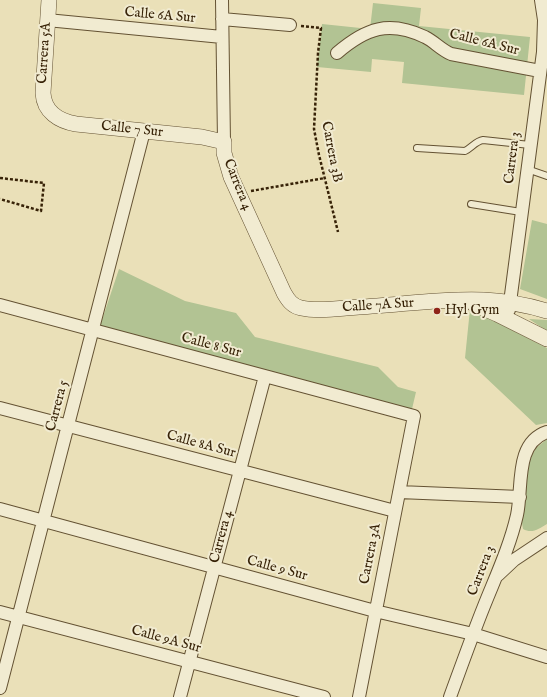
<!DOCTYPE html>
<html>
<head>
<meta charset="utf-8">
<style>
	body { margin:0 }
	canvas { display:block; background:#eae0b8 }
</style>
</head>
<body>
<canvas width="547" height="697"></canvas>
<script>
const ctx = document.querySelector('canvas').getContext('2d');
ctx.lineJoin = 'round';
function fill(path, color) { ctx.fillStyle = color; ctx.fill(path, 'evenodd'); }
function strokePath(path, color, width, dash) { ctx.strokeStyle = color; ctx.lineWidth = width; ctx.lineCap = dash ? 'butt' : 'round'; ctx.setLineDash(dash || []); ctx.stroke(path); }
function label(font, color, halo, rows, align = 'center') {
  ctx.font = font + ' "IM FELL English",serif'; ctx.lineWidth = 4; ctx.setLineDash([]); ctx.textBaseline = 'middle'; ctx.strokeStyle = halo; ctx.fillStyle = color; for (const [text, x, y, turn = 0] of rows) {
    ctx.save(); ctx.translate(x, y); ctx.rotate((+turn || 0) * Math.PI / 180); ctx.textAlign = isNaN(turn) ? turn : align; if (halo) ctx.strokeText(text, 0, 0); ctx.fillText(text, 0, 0); ctx.restore();
  }
}
fill(new Path2D(`
	M373,3l48,5 -2,18 111,11 -6,58 -122,-12 2,-21 -32,-3 -1,13 -54,-5 5,-43 48,5z
	M532,220l15,4v75l-27,-10z
	M119,269l66,32 51,12 19,24 123,30 20,20 18,5 -4,17 -312,-83z
	M470,309l77,39v75l-11,2 -71,-67z
	M529,319l18,1v11z
	M547,439v85c-8,5 -15,10 -24,5l-1,-6 6,-60 8,-15z`), '#b2c393');
const service = new Path2D(`
	M417,148l48,3c6,-3 11,-10 18,-11l47,5
	M527,169l20,7
	M471,204l50,8`);
const minor = new Path2D(`
	M222,0l2,142
	M222,19l68,6
	M47,20l175,17
	M337,53c29,-25 52,-33 88,-16 10,5 15,12 26,17l89,17
	M0,305l414,111 -55,281
	M509,310l34,-258 1,-32 -3,-20
	M0,408l395,103
	M399,492l121,5
	M0,509l375,102 98,23 74,23
	M498,575l16,-15 33,-22
	M0,612l324,85
	M0,688l144,-557
	M180,697l85,-321
	M450,697c11,-30 22,-61 34,-91 12,-30 26,-60 33,-91 6,-27 -3,-72 30,-83`);
const tertiary = new Path2D(`
	M49,0l-6,93c1,19 16,28 33,31l126,13 22,5v11l7,24 53,116c4,7 8,13 17,15 18,4 39,0 58,-1 41,-2 83,-9 125,-7 21,1 43,5 63,11
	M474,304l23,10 50,25`);
strokePath(service, '#645233', 8);
strokePath(minor, '#645233', 14);
strokePath(tertiary, '#645233', 16);
strokePath(new Path2D(`
	M301,26l20,2 -3,25 -4,76 5,26 19,77
	M0,178l44,5 -3,28 -41,-12
	M251,191l74,-13`), '#372207', 2.5, [3, 2]);
strokePath(service, '#f1ebd1', 6);
strokePath(minor, '#f1ebd1', 12);
strokePath(tertiary, '#f1ebd1', 15);
for (const [x, y, r, color] of [
	[437,311,4,"#8f2418"]
]) { const dot = new Path2D(); dot.arc(x, y, r, 0, 2 * Math.PI); ctx.fillStyle = color; ctx.fill(dot); strokePath(dot, '#f1ebd1', 1.5); }
label('14px', '#372207', '#f1ebd1', [
	["Calle 6A Sur",160,16,5],
	["Calle 6A Sur",484,43,14],
	["Carrera 5A",45,53,-86],
	["Calle 7 Sur",132,130,6],
	["Carrera 3B",331,152,79],
	["Carrera 3",513,158,-83],
	["Carrera 4",237,185,68],
	["Calle 7A Sur",378,306,-4],
	["Calle 8 Sur",211,346,15],
	["Carrera 5",58,406,-75],
	["Calle 8A Sur",201,445,15],
	["Carrera 4",222,537,-75],
	["Carrera 3A",371,554,-79],
	["Calle 9 Sur",277,569,15],
	["Carrera 3",482,571,-69],
	["Calle 9A Sur",166,640,15]
]);
label('14px', '#372207', '#f1ebd1', [
	["Hyl Gym",445,311]
], 'left');
</script>
</body>
</html>
